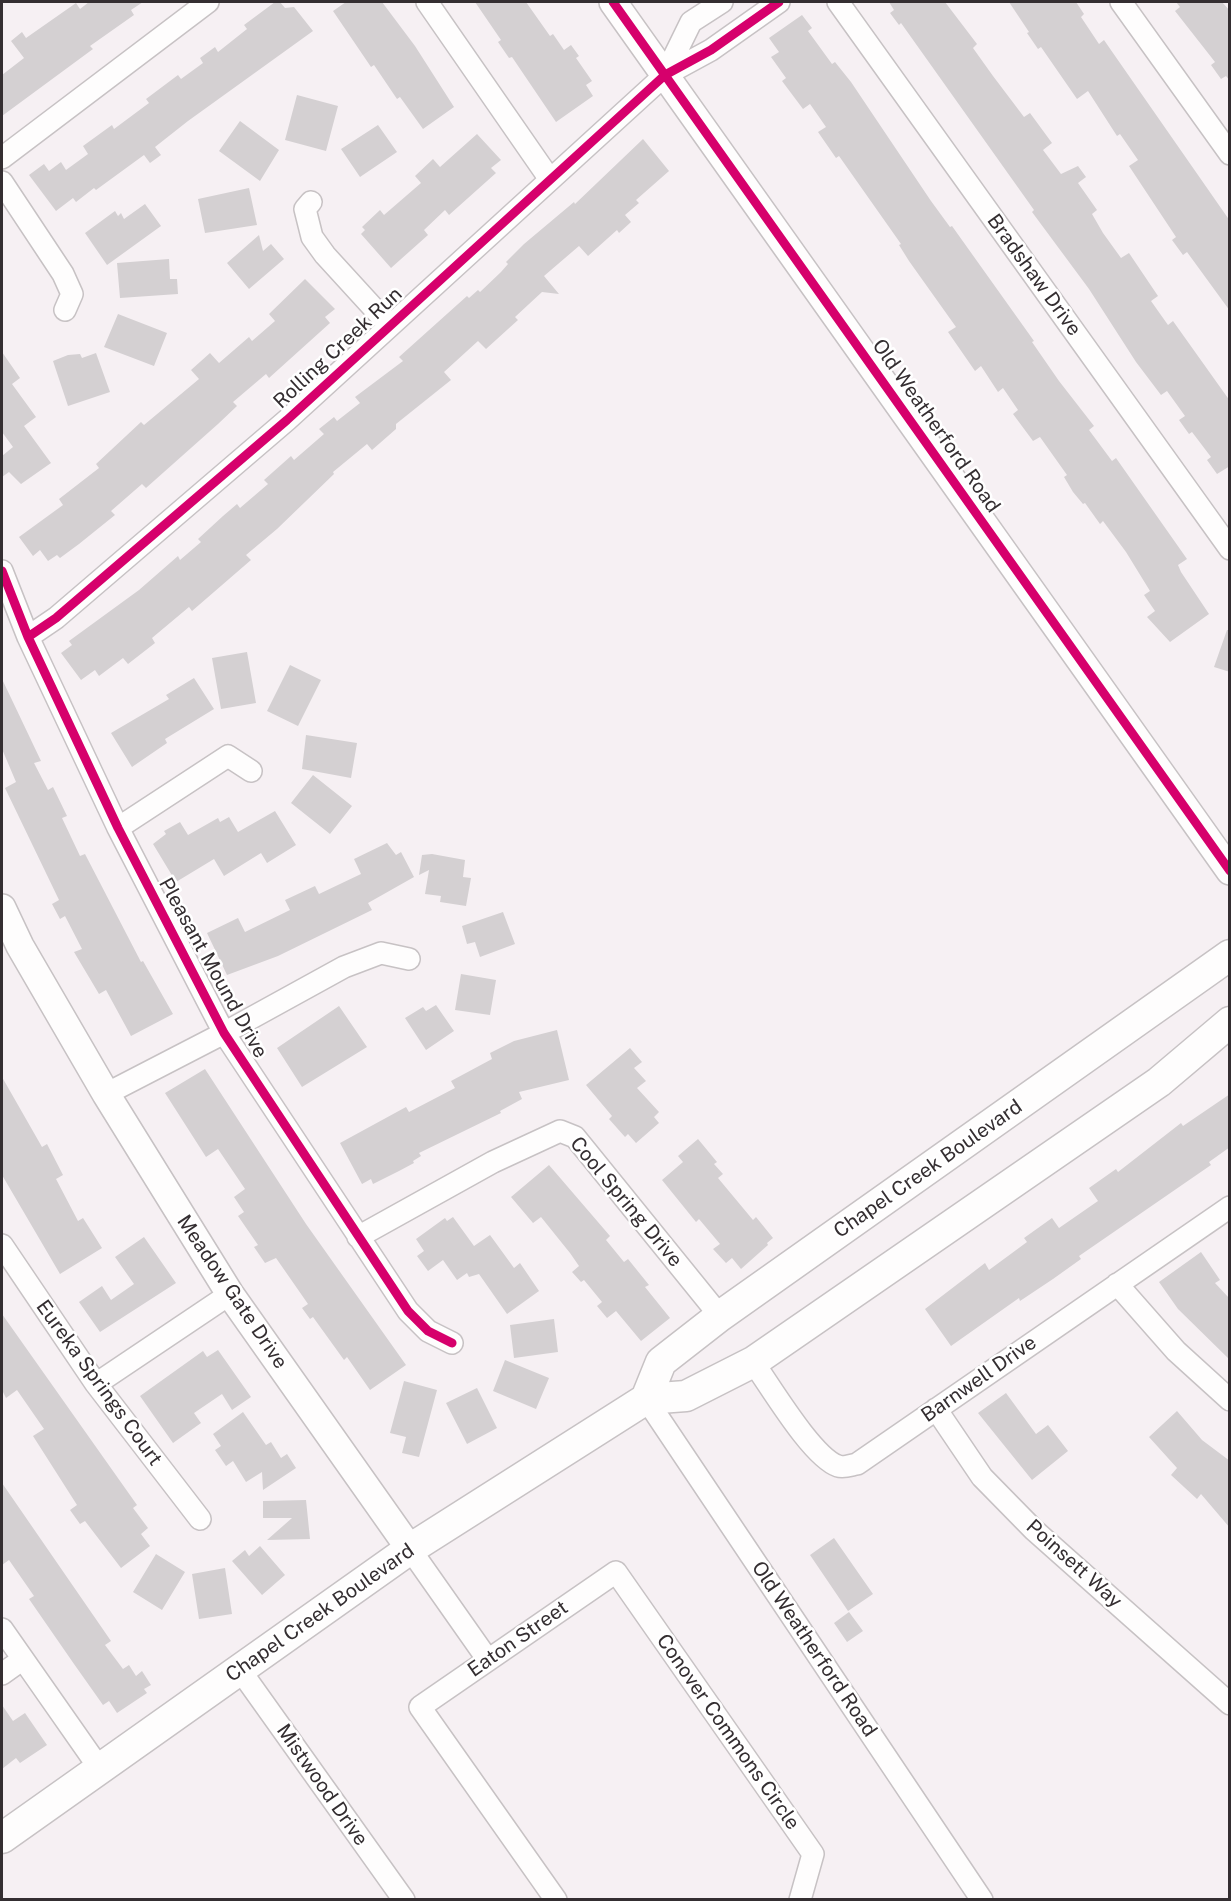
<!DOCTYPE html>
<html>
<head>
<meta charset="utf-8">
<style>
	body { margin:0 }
	#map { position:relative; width:1231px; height:1901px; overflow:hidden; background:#f6f0f3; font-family:"Public Sans",sans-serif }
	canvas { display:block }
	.frame { position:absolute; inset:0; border:3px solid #342e31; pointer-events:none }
</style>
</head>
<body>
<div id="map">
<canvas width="1231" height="1901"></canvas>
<div class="frame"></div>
</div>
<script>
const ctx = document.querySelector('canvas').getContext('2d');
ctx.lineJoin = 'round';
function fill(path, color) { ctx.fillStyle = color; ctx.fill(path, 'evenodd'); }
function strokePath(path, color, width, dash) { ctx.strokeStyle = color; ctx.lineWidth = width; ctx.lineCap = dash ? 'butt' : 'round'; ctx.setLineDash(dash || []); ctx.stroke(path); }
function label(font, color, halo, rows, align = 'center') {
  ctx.font = font + ' "Public Sans",sans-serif'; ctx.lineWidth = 5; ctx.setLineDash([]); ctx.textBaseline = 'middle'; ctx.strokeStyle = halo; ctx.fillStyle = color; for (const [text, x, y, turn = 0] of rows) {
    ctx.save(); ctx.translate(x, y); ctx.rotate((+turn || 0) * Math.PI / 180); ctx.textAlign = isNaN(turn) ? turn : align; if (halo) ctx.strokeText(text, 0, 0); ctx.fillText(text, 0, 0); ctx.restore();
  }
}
fill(new Path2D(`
	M89,2h54l-12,8 3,5 -44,31 3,3 -91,67v-41l22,-17 -13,-17 11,-9 4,6 50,-35 4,6z
	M275,2h5l5,6 9,-1 19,24 -125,90 -33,26 6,8 -11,8 -6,-8 -48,35 -2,-2 -18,14 -3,-4 -17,13 -27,-36 15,-11 5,7 12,-9 5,8 22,-16 -5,-8 29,-21 2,4 35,-26 -3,-4 32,-24 3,4 22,-16 -3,-5 15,-11 3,5 29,-23 -3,-4z
	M346,2h36l33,44 39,61 -31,22 -23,-32 -3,2 -23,-34 -3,2 -38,-56z
	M475,2h51l24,34 3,-2 11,16 7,-5 8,11 -3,2 16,23 -6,4 7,11 -37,26 -44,-65 -3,1 -11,-16 3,-2z
	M889,2h56l32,42 -4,4 20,28 31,41 6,-4 22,30 -9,7 18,24 17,-8 8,11 -8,6 19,27 -5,4 11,19 18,25 8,-5 29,43 -7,5 17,24 5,-4 57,80v65l-13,8 -10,-14 4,-3 -19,-25 -3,2 -10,-14 6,-4 -18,-25 -6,4 -25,-33 -47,-73 -57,-77 2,-2 -133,-187 -2,2 -9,-12 4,-3z
	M1009,2h67l8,12 -3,3 18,27 5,-4 9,13 117,168v90l-43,-59 -4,3 -11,-15 4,-3 -47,-71 9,-6 -18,-26 -3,2 -29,-45 -11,8 -36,-52 -3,2 -11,-16 2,-1z
	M1176,2h46l8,9v70l-4,-5 -5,3 -10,-14 4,-3 -40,-51 5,-4z
	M802,15l10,13 -4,3 24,33 3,-2 16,20 80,119 19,26 2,-1 82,115 -2,1 27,39 35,45 -5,4 23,31 4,-3 71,101 -9,6 3,7 28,42 -39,28 -23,-25 8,-6 -11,-16 6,-4 -24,-39 -23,-31 -3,3 -15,-21 -2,1 -10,-12 -9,-15 3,-2 -27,-38 -7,4 -20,-27 5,-4 -15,-22 -5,4 -17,-26 -6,5 -27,-39 8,-5 -47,-66 -10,-16 2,-1 -62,-88 -3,2 -18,-26 8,-5 -16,-23 -7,5 -21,-28 4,-3 -15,-21 8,-5 -10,-14z
	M297,95l41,11 -12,45 -41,-11z
	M240,121l39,29 -19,31 -41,-30z
	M378,125l19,27 -37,25 -19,-28z
	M477,134l24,26 -10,8 5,5 -47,42 -4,-5 -21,20 4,5 -37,33 -30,-34 4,-4 -3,-3 18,-17 4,5 37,-32 -6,-7 18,-17 7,8z
	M643,139l26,32 -33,29 3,3 -14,12 6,7 -12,11 -2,-3 -29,26 -9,-10 -35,30 15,18 -17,-2 -27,25 3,3 -32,29 -8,-8 -34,31 7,8 -55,44v5l-24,21 -5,-6 -34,28 1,2 -57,55 -31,26 5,5 -59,51 -3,-4 -37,31 3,5 -27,21 -5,-6 -24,18 -4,-6 -14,10 -20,-27 11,-8 -3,-4 70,-51 39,-34 2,4 21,-18 -3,-3 25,-23 14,-12 3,4 28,-24 -4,-4 27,-24 3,4 30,-26 -5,-5 15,-12 3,4 23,-18 -5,-6 48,-36 -4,-4 68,-61 2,2 9,-8 2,2 21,-20 7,-8 -2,-2 18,-18 50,-42 1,2z
	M249,188l8,37 -52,8 -7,-34z
	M145,204l16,22 -54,39 -22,-32 30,-22 3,5 3,-3 3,6z
	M259,235l4,16 8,-7 13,15 -35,30 -22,-26z
	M169,259l1,20h7l1,15 -58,4 -3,-35z
	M305,279l30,30 -10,8 5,6 -61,55 -3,-4 -33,28 4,4 -19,18 -72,64 -4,-4 -31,27 4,4 -36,29 -19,14 -3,-3 -9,6 -8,-11 -7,6 -14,-19 44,-32 -4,-6 40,-31 -3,-4 45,-42 3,3 55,-46 -8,-9 19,-17 9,10 30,-26 3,4 23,-20 -6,-7z
	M118,314l49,19 -13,33 -50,-19z
	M2,352l18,26 -8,6 24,33 -12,9 27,37 -30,21 -12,-12 -7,5v-21l11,-9 -11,-15z
	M96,353l14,39 -42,14 -15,-45 15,-6 12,-1 2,4z
	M1227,630h3v42l-16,-5z
	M247,652l9,51 -35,6 -9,-51z
	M290,665l31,15 -23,46 -31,-15z
	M194,678l20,31 -49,30 2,4 -35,24 -21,-34 58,-34 -3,-4z
	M2,679l39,82 -7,2 14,27 5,-3 14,29 -5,2 18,38 5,-2 56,108 2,-1 30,53 -42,22 -25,-46 -7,4 -25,-42 8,-3 -17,-33 -5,3 -8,-15 7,-4 -54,-112 11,-6 -14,-33z
	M306,735l51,8 -6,35 -49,-9z
	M313,775l39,31 -22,28 -39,-31z
	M275,811l21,34 -29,18 -6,-10 -37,23 -10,-17 -38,23 -23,-38 13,-10 -2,-3 16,-9 8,13 30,-17 2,4 9,-5 9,15z
	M387,843l9,12 5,-3 13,25 -46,26 4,7 -94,46 -51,19 -20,-42 31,-15 7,14 45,-22 -5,-10 30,-14 4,8 42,-20 -7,-15z
	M432,854l33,6 -2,17 8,1 -5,28 -26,-4 1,-6 -16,-2 4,-24 -10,5 3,-20z
	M503,912l12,32 -35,13 -5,-15 -8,2 -5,-18z
	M461,974l35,6 -6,35 -35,-5z
	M436,1005l18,26 -28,19 -21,-32 18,-11 3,4z
	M339,1006l28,41 -65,40 -25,-39z
	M557,1030l12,50 -50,12 3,7 -22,12 1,2 -82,40 2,3 -8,5 1,2 -15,8 -26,13 -2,-5 -9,5 -22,-41 66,-36 3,5 46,-24 -4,-7 41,-22 -2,-6 24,-12z
	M630,1048l12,14 -8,6 12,13 -9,7 22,24 -5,5 5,6 -23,20 -8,-9 -3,3 -16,-18 3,-3 -26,-31z
	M205,1069l101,155 100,141 -36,25 -23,-33 -3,3 -31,-43 -3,2 -8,-11 6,-4 -32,-46 -11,5 -11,-16 4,-2 -20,-29 6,-4 -10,-15 11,-8 -27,-40 -12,8 -41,-64z
	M2,1077l40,70 5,-3 16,31 -7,4 22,42 5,-3 19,30 -42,26 -58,-99z
	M1230,1094v53l-21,15 2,3 -132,91 2,3 -28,20 -33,22 -1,-3 -68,48 -26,-37 60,-46 4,7 38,-28 -3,-4 28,-20 7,10 39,-27 -9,-13 27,-19 2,3 63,-49 2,3z
	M698,1139l19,23 -3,2 9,10 -5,4 35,42 3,-3 17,21 -6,5 1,2 -27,24 -9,-11 -6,5 -13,-14 7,-5 -21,-25 -3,3 -34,-42 21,-18 -5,-6z
	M549,1165l61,71 -4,4 18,22 4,-3 21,26 -4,2 25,31 -29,23 -25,-30 -9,7 -10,-12 5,-4 -18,-22 -3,2 -9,-10 7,-6 -9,-13 -29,-36 -8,6 -22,-26z
	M453,1217l21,29 16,-11 24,33 6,-5 19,28 -32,23 -28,-40 -10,3 -2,-4 -10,7 -14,-20 -15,11 -11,-15 7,-5 -8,-12 29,-21 2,3z
	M144,1237l32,46 -76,49 -21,-30 23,-16 9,14 23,-16 -19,-27z
	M1201,1252l19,28 -5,3 15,16v61l-52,-51 -19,-27z
	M2,1314l135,191 -4,3 15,20 -7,6 9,12 -29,22 -36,-47 -5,3 -10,-14 7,-5 -44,-69 11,-7 -27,-39 -11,8 -4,-8z
	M554,1319l4,33 -44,6 -4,-33z
	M218,1350l33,47 -19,13 -10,-16 -28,19 7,10 -28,20 -33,-47 63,-45 4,6z
	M505,1360l44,18 -13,31 -43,-18z
	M404,1381l33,9 -18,67 -17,-4 4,-16 -16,-4z
	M477,1388l20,40 -30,16 -21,-41z
	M1006,1393l30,41 12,-9 20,26 -36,29 -54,-67z
	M1177,1411l25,29 28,21v67l-29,-34 -4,5 -26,-24 6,-7 -28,-31z
	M243,1412l23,33 5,-3 10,16 6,-4 9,14 -33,22 -1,-18 -16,10 -13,-21 -7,5 -11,-16 6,-4 -8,-12z
	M2,1483l109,158 -6,4 18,24 6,-4 7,11 6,-5 9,14 -7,4 3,4 -30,20 -8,-12 -6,4 -29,-41 -45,-65 5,-3 -25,-36 -7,5z
	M306,1500l4,39 -43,1 25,-22h-29v-17z
	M834,1538l39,56 -25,17 -38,-56z
	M260,1546l25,29 -23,20 -30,-34 13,-11 4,6z
	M156,1554l29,18 -23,38 -29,-18z
	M225,1568l7,46 -33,5 -7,-45z
	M849,1612l14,19 -16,11 -13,-19z
	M2,1705l11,16 12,-8 22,32 -27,18 -4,-5 -14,11z`), '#d4d0d2');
const minor = new Path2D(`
	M427,2l122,176
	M838,2l392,547
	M1121,2l109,152
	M665,75l26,-53 31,-20
	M2,158l206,-156
	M2,182l61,92 9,20 -7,16
	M311,202l-6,7 7,28 13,18 64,70
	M2,571l26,66 90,191 106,205 184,278 20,20 24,12
	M28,637l28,-19 231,-198 378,-345 46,-25 68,-48
	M118,828l110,-72 23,15
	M106,1094l118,-61 120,-66 37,-14 28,6
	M358,1237l135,-75 67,-31 15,6 145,179
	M2,1245l94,139 104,135
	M1117,1284l59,67 54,49
	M753,1362c18,25 59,95 85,104 6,2 13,-1 19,-2l373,-257
	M96,1384l134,-90
	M646,1399l336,501
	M936,1409l46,68 52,53 196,174
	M410,1549l78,111
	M2,1629l98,140
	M240,1670l164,230
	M2,1674l21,-15
	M556,1900l-136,-193 196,-135 197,282 -13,46`);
const tertiary = new Path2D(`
	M613,2l617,869
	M2,908l18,38 86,148 124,200 180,255`);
const secondary = new Path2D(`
	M646,1399l15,-37 59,-46 510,-361
	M2,1838l408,-289 236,-150 40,-3 67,-34 406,-280 71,-60`);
strokePath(minor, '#c7c2c4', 24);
strokePath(tertiary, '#c7c2c4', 30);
strokePath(secondary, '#c7c2c4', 33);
strokePath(minor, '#fefdfd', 21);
strokePath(tertiary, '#fefdfd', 27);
strokePath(secondary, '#fefdfd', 30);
strokePath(new Path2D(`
	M613,2l617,869
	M2,571l26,66 90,191 106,205 184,278 20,20 24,12
	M28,637l28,-19 231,-198 378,-345 46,-25 68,-48`), '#d6006c', 9);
label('20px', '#342e31', '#fff', [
	["Bradshaw Drive",1034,275,54],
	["Rolling Creek Run",338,348,-43],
	["Old Weatherford Road",936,426,55],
	["Pleasant Mound Drive",213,968,61],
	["Chapel Creek Boulevard",928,1169,-35],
	["Cool Spring Drive",626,1202,50],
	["Meadow Gate Drive",232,1292,56],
	["Barnwell Drive",979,1379,-35],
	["Eureka Springs Court",99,1383,54],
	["Poinsett Way",1074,1564,42],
	["Chapel Creek Boulevard",320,1613,-35],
	["Eaton Street",518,1639,-35],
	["Old Weatherford Road",814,1649,56],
	["Conover Commons Circle",728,1732,55],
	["Mistwood Drive",322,1785,55]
]);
</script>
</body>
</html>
